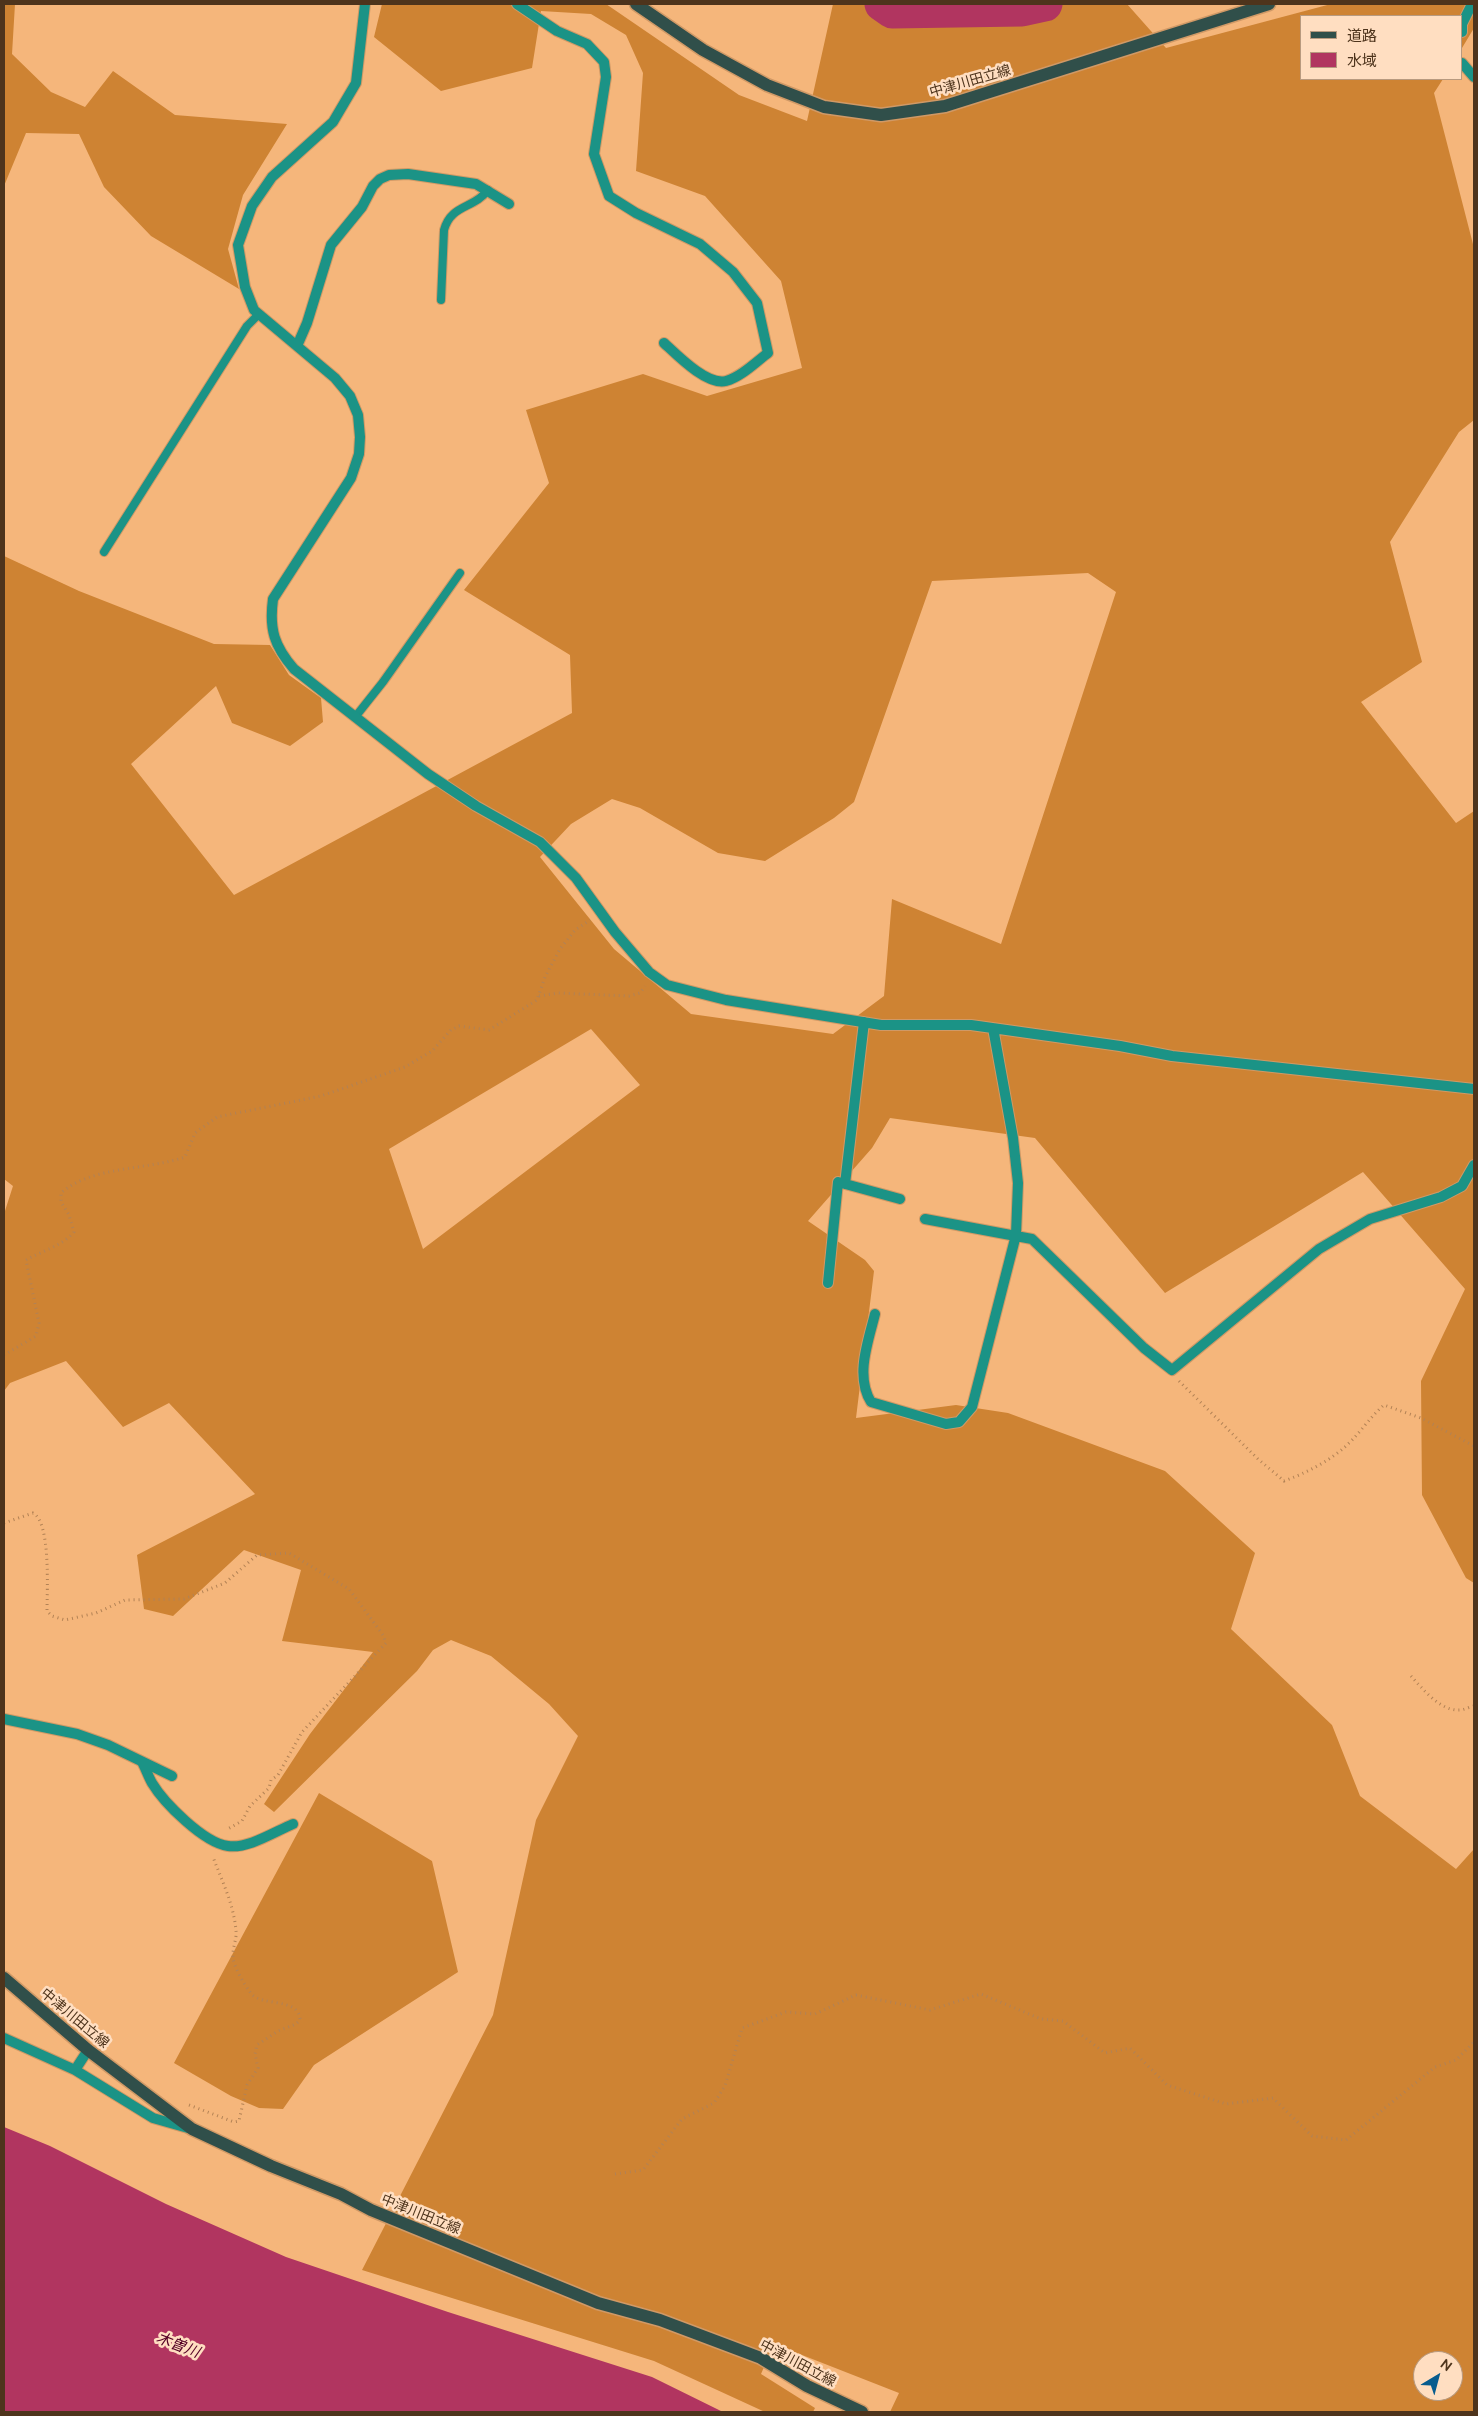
<!DOCTYPE html>
<html>
<head>
<meta charset="utf-8">
<style>
	body { margin:0 }
	#map { position:relative; width:1478px; height:2416px; overflow:hidden; background:#f5b67b; font-family:Ubuntu,"Noto Sans JP",sans-serif }
	canvas { display:block }
	.frame { position:absolute; inset:0; border:5px solid #4e341c; pointer-events:none }
	.legend { position:absolute; left:1300px; top:15px; width:162px; height:65px; box-sizing:border-box; background:#ffdec1; border:1px solid #b89a7f; margin:0; padding:6px 9px; list-style:none; font-size:15px; color:#4e341c }
	.legend li { display:flex; align-items:center; gap:10px; height:25px }
	.legend b { width:25px; border:1px solid #b89a7f }
	.north { position:absolute; left:1413px; top:2351px; width:50px; height:50px; box-sizing:border-box; background:#ffdec1; border:1px solid #b89a7f; border-radius:50%; rotate:37deg; font-size:14px; font-weight:700; line-height:20px; text-align:center; color:#4e341c }
	.north::after { content:''; display:block; margin:auto; width:18px; height:22px; background:#085c8e; clip-path:polygon(50% 0,100% 100%,50% 72%,0 100%) }
</style>
</head>
<body>
<div id="map">
<canvas width="1478" height="2416"></canvas>
<div class="frame"></div>
<ul class="legend">
<li><b style="height:6px;background:#304f4a"></b>道路</li>
<li><b style="height:14px;background:#b13560"></b>水域</li>
</ul>
<div class="north">N</div>
</div>
<script>
const ctx = document.querySelector('canvas').getContext('2d');
ctx.lineJoin = 'round';
function fill(path, color) { ctx.fillStyle = color; ctx.fill(path, 'evenodd'); }
function strokePath(path, color, width, dash) { ctx.strokeStyle = color; ctx.lineWidth = width; ctx.lineCap = dash ? 'butt' : 'round'; ctx.setLineDash(dash || []); ctx.stroke(path); }
function label(font, color, halo, rows, align = 'center') {
  ctx.font = font + ' Ubuntu,"Noto Sans JP",sans-serif'; ctx.lineWidth = 5; ctx.setLineDash([]); ctx.textBaseline = 'middle'; ctx.strokeStyle = halo; ctx.fillStyle = color; for (const [text, x, y, turn = 0] of rows) {
    ctx.save(); ctx.translate(x, y); ctx.rotate((+turn || 0) * Math.PI / 180); ctx.textAlign = isNaN(turn) ? turn : align; if (halo) ctx.strokeText(text, 0, 0); ctx.fillText(text, 0, 0); ctx.restore();
  }
}
fill(new Path2D(`
	M4,4h11l-3,50 39,38 34,15 28,-36 62,44 112,9 -44,71 -15,54 11,40 -88,-53 -47,-49 -25,-53 -53,-1 -22,53z
	M382,4h224l133,91 68,26 26,-117h35l20,18 63,-7 98,-4 11,-7h67l39,44 165,-44h143v24l-12,20v-32h-160v63h141l-9,14 40,155v172l-15,12 -69,110 32,120 -61,40 95,121 18,-12v772l-8,-5 -44,-83 -1,-114 44,-92 -102,-117 -198,121 -130,-155 -145,-20 -18,30 -64,73 57,39 9,11 -18,147 100,-13 52,8 157,58 90,82 -24,76 101,96 28,71 96,73 18,-20v563h-584l9,-19 -125,-49 -13,30 54,34 -2,4h-48l-111,-51 -292,-91 131,-255 43,-195 42,-84 -29,-32 -58,-48 -40,-16 -18,10 -16,21 -143,141 -10,-8 46,-70 63,-82 -91,-11 19,-71 -57,-20 -71,66 -29,-7 -7,-54 118,-61 -86,-91 -46,24 -57,-66 -56,22 -6,8v-177l9,-28 -9,-7v-623l75,35 135,53 56,1 19,30 32,23 2,24 -33,24 -58,-23 -16,-37 -85,78 103,131 338,-182 -2,-58 -106,-65 85,-107 -23,-73 117,-36 64,22 95,-28 -21,-87 -76,-85 -69,-25 7,-98 -17,-38 -35,-21 -50,-3 -9,57 -91,23 -67,-54zM1088,573l28,19 -115,352 -109,-45 -8,97 -51,38 -142,-20 -77,-65 -74,-92 31,-33 41,-25 28,9 78,45 47,8 69,-43 20,-16 78,-221zM591,1029l49,56 -217,164 -34,-100zM1423,2361h30v30h-30z
	M319,1793l113,68 26,111 -144,93 -31,44 -24,-1 -28,-12 -57,-33z`), '#ce8333');
fill(new Path2D(`
	M4,2127l46,19 116,58 120,53 162,55 204,65 71,35h-719z`), '#b13560');
strokePath(new Path2D(`
	M882,4l10,7 130,-2 23,-5`), '#b13560', 35);
const lane = new Path2D(`
	M441,300l3,-70c7,-26 30,-21 44,-40
	M104,552l143,-226 12,-12
	M356,716l27,-34 77,-109`);
const street = new Path2D(`
	M365,4l-9,79 -23,39 -61,55 -20,29 -14,39 7,42 9,23 81,68 15,18 8,19 2,22 -1,17 -8,24 -78,121c-4,30 1,47 21,70l134,105 48,32 64,36 36,36 39,54 34,40 18,13 59,15 155,25h90l149,21 52,10 302,33
	M517,4l40,27 30,13 17,18 2,15 -12,77 15,42 27,17 64,31 33,28 24,31 11,50c-12,9 -27,24 -42,28 -19,5 -49,-26 -62,-38
	M1462,32v-8l10,-20
	M1462,63l12,14
	M297,346l10,-23 24,-78 31,-38 11,-21 7,-7 9,-4 19,-1 68,10 33,20
	M845,1184l19,-162
	M925,1219l107,20 112,109 28,22 147,-121 51,-30 71,-22 21,-11 12,-21
	M828,1283l10,-101 62,17
	M875,1314c-7,28 -20,62 -4,88l75,22 13,-2 13,-15 44,-172 2,-52 -5,-45 -20,-110
	M4,1719l73,15 31,11 64,31
	M142,1762c4,7 6,14 10,21 12,20 52,60 76,63 20,3 46,-14 65,-22
	M4,2038l71,32 78,48 35,10
	M75,2070l13,-20`);
const primary = new Path2D(`
	M636,4l67,46 64,35 57,22 57,8 64,-9 324,-102
	M4,1978l84,72 104,79 79,37 70,28 30,16 227,93 62,17 101,38 46,28 55,26`);
strokePath(lane, '#d09966', 10);
strokePath(street, '#d09966', 12);
strokePath(primary, '#d09966', 15);
strokePath(new Path2D(`
	M539,996l19,-3 71,3 11,-3 5,-7
	M4,1355l32,-19 3,-13 -13,-63c16,-9 36,-14 48,-28l-5,-17 -8,-13v-9c30,-27 87,-23 124,-36l10,-24 22,-16 104,-21 84,-29 27,-16 19,-21 8,-4 30,4 48,-30 8,-23 15,-28 15,-19 15,-10
	M1179,1381l79,78 26,22c22,-8 46,-20 63,-36 14,-13 23,-28 37,-40l37,13 53,28
	M4,1523l29,-10c18,9 14,78 14,98l5,5 13,4 31,-7 29,-13 59,-1 41,-16 32,-28 32,-2 60,36 34,46 3,8 -84,89 -24,43 -7,5 -2,8 -19,18 -8,15 -16,9
	M1411,1676c11,12 29,35 48,34 5,0 10,-3 15,-4
	M189,2105l45,17 5,-1 8,-36 11,-17 -3,-14 2,-9 21,-14 18,-7 4,-4c-1,-24 -40,-12 -50,-28 -6,-8 -16,-25 -17,-34 -1,-9 4,-19 3,-27 -2,-26 -14,-50 -23,-74
	M615,2174l28,-4 39,-51 32,-16 11,-17 17,-58 44,-16 29,2 41,-19 74,15 51,-16 60,25 22,2 42,32 25,-5 37,37 59,19 47,-6 39,38 34,4 89,-73 21,-7 18,-18`), '#b28255', 3, [1, 4]);
strokePath(lane, '#1b9386', 8);
strokePath(street, '#1b9386', 10);
strokePath(primary, '#304f4a', 12);
label('14px', '#4e341c', '#ffdec1', [
	["中津川田立線",970,81,-16],
	["中津川田立線",75,2018,40],
	["中津川田立線",421,2214,22],
	["中津川田立線",798,2363,28]
]);
label('italic 15px', '#540025', '#ffdec1', [
	["木曽川",178,2345,21]
]);
</script>
</body>
</html>
